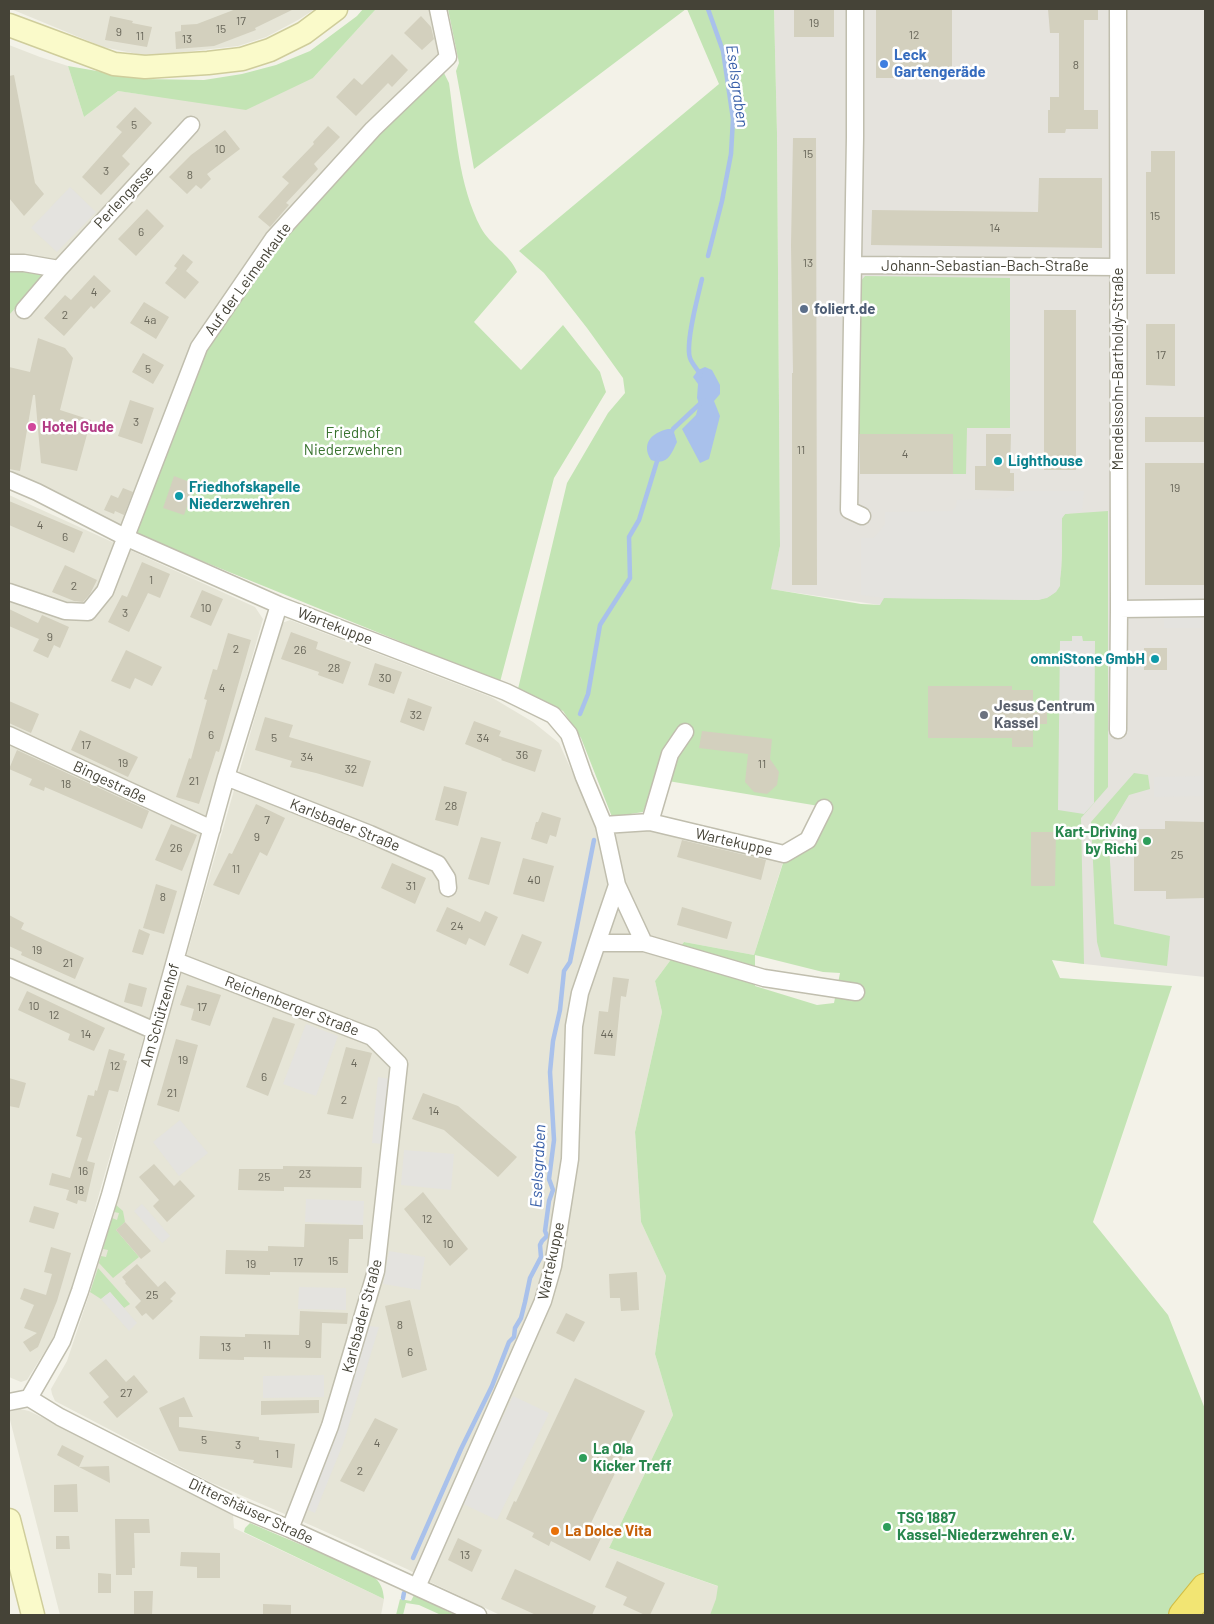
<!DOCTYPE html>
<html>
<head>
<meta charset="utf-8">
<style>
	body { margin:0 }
	#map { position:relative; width:1214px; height:1624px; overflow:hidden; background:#f3f2e8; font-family:Barlow,sans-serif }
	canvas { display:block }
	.frame { position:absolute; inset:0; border:10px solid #454337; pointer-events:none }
</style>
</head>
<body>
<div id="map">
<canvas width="1214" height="1624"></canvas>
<div class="frame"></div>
</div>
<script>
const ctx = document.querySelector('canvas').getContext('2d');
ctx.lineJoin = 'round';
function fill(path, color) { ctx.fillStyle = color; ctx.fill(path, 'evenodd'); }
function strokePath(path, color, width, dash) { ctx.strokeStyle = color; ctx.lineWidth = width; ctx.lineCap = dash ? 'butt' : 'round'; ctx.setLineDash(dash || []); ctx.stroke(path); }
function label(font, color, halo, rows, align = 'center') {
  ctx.font = font + ' Barlow,sans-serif'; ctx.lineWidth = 5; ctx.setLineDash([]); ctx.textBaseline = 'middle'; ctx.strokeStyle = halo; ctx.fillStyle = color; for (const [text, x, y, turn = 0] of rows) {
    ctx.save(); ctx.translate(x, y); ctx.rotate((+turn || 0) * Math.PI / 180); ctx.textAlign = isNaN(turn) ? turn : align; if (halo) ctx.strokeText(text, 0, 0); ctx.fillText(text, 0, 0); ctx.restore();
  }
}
fill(new Path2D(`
	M11,9h304l-17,11 -32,17 -28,9 -91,10 -44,-9z
	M376,9h58l7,43 -72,72 -246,406 -114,-55v-430l31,12 28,9 16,51 34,-26 28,4 167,-17z
	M9,495l246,112 8,12 -191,670 -20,51 -25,40 -6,2 -12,-5z
	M290,620l201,77 42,25 26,21 35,77 193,29 -33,106 -70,-13 -29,39 7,31 -27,120 6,90 25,54 -11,78 18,61 -64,133 131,46 -17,21h-223l-74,-35 -17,-10 -94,-43 -105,-45 -155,-81 -3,-7 -1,-5 16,-28 23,-69 192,-669z
	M20,1409l9,2 37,18 167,86 1,13 150,71 -3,16h-321l-51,-199v-4z`), '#e6e5d7');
fill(new Path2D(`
	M774,9h431v968l-121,-13 -125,-16 -79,-343 -110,-16 10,-43 -3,-413z`), '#e5e3dd');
fill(new Path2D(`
	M363,9h13l-63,69 -67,32 -128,-19 -34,26 -16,-51 75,13 61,1 38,-6 34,-9 34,-14 47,-35z
	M448,9h238l-212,160 -18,-98 3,-8z
	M687,9h87l3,124 3,413 -9,43 90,15 19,1 4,-7 155,2c6,-2 14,-4 17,-10 9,-13 5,-55 6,-72l3,-4 43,-3v276l-27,31 3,146 -32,-4 8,18 112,8 -79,236 75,93 37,94v206h-495l6,-16 2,-13 -109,-38 64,-133 -18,-61 11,-78 -25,-54 -6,-90 27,-120 -7,-31 29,-39 70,13 30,-95 47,-52 -163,-27 -11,-7 -14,38 -31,5 -31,-79 -18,-27 -45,-22 49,-206 41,-70 17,-20 -2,-15 -36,-50 -43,-55 -25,-22 200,-167zM755,955l68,17 17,1 -6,30 -17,2 -62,-19z
	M438,72l6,1 5,10c7,48 9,101 32,145 9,17 29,26 36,44l-43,50 47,48 42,-45 37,47 6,20 -52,86 -54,204 -367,-149 74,-185 68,-103 101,-112z
	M9,268l30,3 3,8 -33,36z
	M865,276l145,2v150h-43l-1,46h-13v-40h-95l2,-152z
	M1134,773l14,2 2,14 -21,6 -21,35 6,94 56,12 -3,30 -66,-9 -4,-15 -6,-120z
	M116,1205l7,6 2,11 -9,8 23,27 -26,21 -14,-15 2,-7 5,1 2,-7 -5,-1 9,-31 5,2 2,-7 -5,-1z
	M98,1268l32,36 -6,4 -14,-16 -9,7 -11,-7z
	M250,1523l122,52c9,8 11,13 12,24l-140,-67 1,-4z
	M414,1595l41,20h-14l-22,-10 -13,-2 -3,12h-7l4,-16 11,2z`), '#c3e4b4');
fill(new Path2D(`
	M70,187l26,25 -39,40 -26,-24z
	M1025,491h59l-2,20 -17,3 -3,4 -2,68 -4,6 -9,6 -11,2 -152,-2 -23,-3v-57h12l6,-6 6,-8v-12l67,-1 4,-4 1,-7 49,-2 11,-6z
	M1201,616l1,12h-38v-11z
	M1072,636h10l1,5h12l-1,162 -10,11 -26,-4 2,-169h12z
	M1205,776v20l-51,1v-20z
	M306,1024l32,12 -22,60 -33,-12z
	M378,1077l12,2 -7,65 -11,-1z
	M180,1120l28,33 -29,23 -26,-34z
	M404,1150l50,4 -3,36 -50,-5z
	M306,1199l58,2 -1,24 -58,-3z
	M142,1204l28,32 -8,7 -28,-32z
	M389,1251l36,6 -5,33 -37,-6z
	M299,1287l47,1v22l-48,-1z
	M110,1292l27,31 -8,8 -28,-32z
	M368,1326l11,1 -36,117 -28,69 -9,-4 28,-67z
	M324,1375v22l-61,1v-22z
	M513,1396l36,17 -52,107 -36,-17z`), '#e4e3df');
fill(new Path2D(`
	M705,367l7,3 8,15v9l-6,7 6,15 -11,43 -9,4 -18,-34 14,-14 3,-11 -2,-6 1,-14 -5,-7 5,-7z
	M668,429h5l4,13c-6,13 -10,24 -26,18 -10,-16 0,-27 17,-31z`), '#a9c1eb');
strokePath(new Path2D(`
	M708,9l15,42 10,68 -2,35 -9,47 -14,55
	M701,375c-3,-5 -9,-11 -11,-17 -5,-15 8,-62 12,-79
	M671,434l2,-5 31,-29
	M580,714l8,-20 12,-69 30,-47 -1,-41 10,-17 19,-62
	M413,1558l48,-109 31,-63 17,-44 5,-5 1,-9 6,-10 4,-16 5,-24 11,-21 -1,-12 2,-4 5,-5 -2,-5 4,-30 4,-11 -4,-11 5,-39 -4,-68 3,-31 7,-31 4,-39 6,-9 24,-122
	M403,1598l1,-5`), '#a9c1eb', 4.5);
fill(new Path2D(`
	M236,9h58l-39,19 1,2 -42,16 -38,3 -1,-17 6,-1v-6l16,-1z
	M794,9h40v28h-40z
	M876,9l76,1v68h-76z
	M1048,9h50v11h-14v90h14v19h-32l-1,4h-17v-23h2v-13h9v-64h-9z
	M110,16l23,5 -1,2 20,4 -5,20 -42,-7z
	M421,16l10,11 3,12 -12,11 -18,-17z
	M392,54l16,16 -16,17 -4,-4 -32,33 -20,-19 18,-19 8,7z
	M14,75l21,108 9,11 -20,22 -15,-18v-122z
	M135,107l17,16 -30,33 8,8 -29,31 -19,-18 40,-45 -6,-5z
	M328,126l12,11 -26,27 4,5 -32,34 3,2 -19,22 -12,-10 31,-34 -7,-6 32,-33 -1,-2z
	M225,130l15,19 -33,25 4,5 -10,10 -5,-4 -9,9 -18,-17 22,-22z
	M793,138h23l1,447h-25v-212h1l-2,-128z
	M1151,151h24v123h-29v-102h5z
	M1039,178h63v70l-231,-3 1,-35 166,2z
	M147,209l17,17 -28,30 -18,-17z
	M183,254l10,8 -7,9 13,11 -14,17 -20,-16 12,-15 -3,-2z
	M94,275l17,16 -17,18 -3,-3 -27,30 -20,-18 21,-23 6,5z
	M144,302l25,15 -13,22 -26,-16z
	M1044,310h32v160h-32z
	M1146,324h29v62l-29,-1z
	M38,338l27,10 8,10 -13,52 31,10 -14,51 -36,-8 -6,-68h-2l-13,76 -11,-2v-102l21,5z
	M143,353l21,12 -11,19 -21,-12z
	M130,400l24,8 -12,36 -24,-8z
	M1145,417h60v25h-60z
	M860,434h93v40h-93z
	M986,434h25l-1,39h4v18l-39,-1v-24h11z
	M1145,463h60v122h-60z
	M174,476l21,8 -11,31 -21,-7z
	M123,488l10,4 -9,23 -9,-4 -1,3 -10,-4 7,-15 7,3z
	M9,501l74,31 -9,21 -65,-28z
	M142,562l28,12 -10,24 -12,-5 -19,39 -21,-10 14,-27 5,2z
	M65,565l32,15 -7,14 -7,8 -9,-1 -22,-9z
	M202,590l21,9 -12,27 -21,-9z
	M9,609l29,14 4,-8 27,12 -9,21 -6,-3 -6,13 -15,-7 6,-12 -30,-13z
	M291,632l27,10 -2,7 35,13 -8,22 -25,-9 1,-3 -38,-13z
	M228,633l23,7 -32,112 -3,-1 -17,53 -23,-7 13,-39 2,1 16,-59 -3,-1 9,-30 4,1z
	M1144,648h23v22h-23z
	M126,650l36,17 -10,19 -17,-8 -5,11 -19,-8z
	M375,663l27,9 -8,22 -26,-9z
	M928,686h84v4h21v22h14v12h-14v23h-21v-9h-84z
	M408,698l24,9 -8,24 -24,-9z
	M9,701l30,13 -8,19 -22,-10z
	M265,717l28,8 -4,12 82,24 -8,26 -47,-14 -26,-6 2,-6 -37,-11z
	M474,721l27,10 -2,5 43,14 -7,22 -34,-12 1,-1 -37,-15z
	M80,730l58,27 -10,20 -57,-27z
	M702,731l70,8 -2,20 9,13 -2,13 -10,9 -13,-2 -9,-10 3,-28 -49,-6z
	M17,750l132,61 -7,18 -97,-42 -1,4 -15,-6 3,-6 -23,-10z
	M444,786l23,6 -9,34 -23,-6z
	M256,804l29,14 -18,38 -7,-4 -21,43 -26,-10 16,-32 3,1z
	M542,812l19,6 -5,19 -6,-2 -3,9 -16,-5 5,-17h2z
	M1165,821l40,1v76l-39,1v-8h-32v-62h31z
	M171,824l26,11 -15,36 -27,-11z
	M1031,832h25l-1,54h-24z
	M481,837l20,5 -12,43 -21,-6z
	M682,840l84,20 -5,20 -84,-23z
	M523,858l31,8 -10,36 -31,-8z
	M392,863l34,15 -11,26 -34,-16z
	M156,884l21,7 -13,43 -21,-6z
	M447,907l33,15 5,-11 13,6 -13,29 -16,-8 -3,7 -30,-14z
	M682,907l50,15 -5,17 -50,-14z
	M9,915l15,8 -3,6 63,29 -9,21 -54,-24 1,-3 -13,-6z
	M139,929l11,5 -7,21 -11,-3z
	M522,934l20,8 -14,32 -19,-9z
	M613,977l16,2 -3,18 -5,-1 -6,60 -21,-2 5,-43 9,1z
	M129,983l18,5 -5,19 -18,-5z
	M187,985l34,10 -11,31 -19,-6 3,-11 -14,-4z
	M27,991l78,37 -11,23 -26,-11 2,-6 -52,-24z
	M273,1017l22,7 -27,72 -22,-9z
	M176,1039l22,6 -19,67 -22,-7z
	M346,1047l26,6 -19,66 -26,-5z
	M109,1049l16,5 -2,6 4,1 -9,31 -9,-2 -22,71 8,2 -9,39 -8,-2 -1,4 -11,-4 3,-10 -20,-5 3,-12 18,5 12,-40 -6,-2 12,-41 6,1 1,-6 2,1z
	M9,1078l17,5 -7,25 -10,-2z
	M423,1093l35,13 59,51 -19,20 -54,-47 -32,-11z
	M154,1164l20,22 6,-6 15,16 -28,26 -14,-16 6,-6 -20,-23z
	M283,1166l79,1 -1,21 -77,-1v4l-46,-1 1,-21h44z
	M423,1192l45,57 -18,17 -46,-57z
	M34,1206l25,7 -5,16 -25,-7z
	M125,1222l26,29 -10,8 -25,-29z
	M305,1224l58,1v14h-14l-1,34 -78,-1v3l-45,-1 1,-24 42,1v-5l36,1z
	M51,1247l20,6 -14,48 -19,46 -8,5 -7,-10 14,-9 -13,-5 10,-23 -14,-6 4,-11 22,7 6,-21 -8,-2z
	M137,1264l21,23 7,-6 11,12 -6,6 3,2 -20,19 -7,-7 -4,3 -7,-9 6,-6 -16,-18 1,-1 -4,-5z
	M637,1272l2,38 -18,1 -1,-13h-10l-1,-24z
	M410,1300l17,70 -25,8 -17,-72z
	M300,1311l48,2 -1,11 -25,-1 -1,35 -77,-1v3l-45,-1 1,-23 45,1v-3l54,1z
	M566,1313l19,9 -11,20 -18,-9z
	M106,1359l20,23 8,-7 14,17 -31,26 -14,-16 6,-5 -20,-24z
	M575,1378l70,33 -54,112 14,7 -15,31 -39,-20 -2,5 -17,-9 2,-4 -28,-14 8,-18 2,1z
	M184,1397l9,20h-14v10l80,10v3l36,4 -3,24 -39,-5 1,-3 -75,-9 -20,-43z
	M319,1400v13l-58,2v-14z
	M375,1418l23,11 -34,63 -24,-11z
	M62,1445l22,11 -5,11 -22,-12z
	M109,1466l1,17 -31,-16z
	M77,1484l1,28h-24v-27z
	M115,1519h34l1,14h-16l1,35h-3v7h-16z
	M56,1536h13l1,13h-14z
	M458,1538l24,12 -10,22 -24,-12z
	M181,1552l39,1v25h-23v-11l-17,-1z
	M617,1561l48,22 -15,32h-5l-22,-10 4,-8 -22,-10z
	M515,1569l81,37 -4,9h-56l-35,-16z
	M98,1573l13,1v19h-13z
	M134,1591h19l-1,24h-18z
	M263,1604l28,1v10h-28z`), '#d3d0be');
const street = new Path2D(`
	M855,9v128l-6,373 13,6
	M9,263h15l35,6 132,-144
	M853,265l265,2
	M24,310l35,-41
	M9,480l28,12 90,46 152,67 227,87 47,23 16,19 15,43 20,48 13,60 27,58 120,35 92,14
	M9,592l56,19 23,1 17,-21 94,-244 74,-108 100,-110 75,-72 -10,-48
	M1119,609l86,-1
	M1118,730l1,-121 -1,-600
	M9,735l203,94
	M226,777l144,57 68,30 9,14 1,10
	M650,822l134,32 24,-14 16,-32
	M604,825l46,-3 20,-68 15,-22
	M598,943h46
	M176,961l196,76 27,27 -23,207 -46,155 -40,103
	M9,967l146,64
	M29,1398l31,19 177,90 53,22 188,86
	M9,1402l20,-4 33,-57 18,-50 30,-96 116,-418 53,-172
	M417,1587l126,-286 10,-35 17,-107 4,-133 6,-33 37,-108`);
const secondary = new Path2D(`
	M9,25l105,39 31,3 63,-4 34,-4 28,-9 34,-17 32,-24
	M9,1520l24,95`);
const highway = new Path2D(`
	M1183,1615l22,-27`);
strokePath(street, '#c0beae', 19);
strokePath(secondary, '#cfcd9b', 25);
strokePath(highway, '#d1bd44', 30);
strokePath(street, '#fff', 16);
strokePath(secondary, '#fafaca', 22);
strokePath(highway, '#f2e573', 28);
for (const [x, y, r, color] of [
	[884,64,5,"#3f7fe0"],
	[804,309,5,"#5c6f8a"],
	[32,427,5,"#d1479c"],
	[998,461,5,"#0f9aa8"],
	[179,496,5,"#0f9aa8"],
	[1155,659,5,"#0f9aa8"],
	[984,715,5,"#6b7280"],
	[1147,841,5,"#2e9e5b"],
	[583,1458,5,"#2e9e5b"],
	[887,1527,5,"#2e9e5b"],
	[555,1531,5,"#e8710a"]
]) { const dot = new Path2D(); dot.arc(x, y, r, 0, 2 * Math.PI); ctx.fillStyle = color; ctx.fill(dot); strokePath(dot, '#fff', 2); }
label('12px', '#686659', null, [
	["17",241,21],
	["19",814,23],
	["15",221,29],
	["9",119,32],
	["12",914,35],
	["11",140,36],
	["13",187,39],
	["8",1076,65],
	["5",134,125],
	["10",220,149],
	["15",808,154],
	["3",106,171],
	["8",190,175],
	["15",1155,216],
	["14",995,228],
	["6",141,232],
	["13",808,263],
	["4",94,292],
	["2",65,315],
	["4a",150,320],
	["17",1161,355],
	["5",148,369],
	["3",136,422],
	["11",801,450],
	["4",905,454],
	["19",1175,488],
	["4",40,525],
	["6",65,537],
	["1",151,580],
	["2",74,586],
	["10",206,608],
	["3",125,613],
	["9",50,637],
	["2",236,649],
	["26",300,650],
	["28",334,668],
	["30",385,678],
	["4",222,688],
	["32",416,715],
	["6",211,735],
	["5",274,738],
	["34",483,738],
	["17",86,745],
	["36",522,755],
	["34",307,757],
	["19",123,763],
	["11",762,764],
	["32",351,769],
	["21",194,781],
	["18",66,784],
	["28",451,806],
	["7",267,820],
	["9",257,837],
	["26",176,848],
	["25",1177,855],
	["11",236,869],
	["40",534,880],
	["31",411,886],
	["8",163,897],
	["24",457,926],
	["19",37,950],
	["21",68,963],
	["10",34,1006],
	["17",202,1007],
	["12",54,1015],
	["14",86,1034],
	["44",607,1034],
	["19",183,1060],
	["4",354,1063],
	["12",115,1066],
	["6",264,1077],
	["21",172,1093],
	["2",344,1100],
	["14",434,1111],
	["16",83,1171],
	["23",305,1174],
	["25",264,1177],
	["18",79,1190],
	["12",427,1219],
	["10",448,1244],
	["15",333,1261],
	["17",298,1262],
	["19",251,1264],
	["25",152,1295],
	["8",400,1325],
	["9",308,1344],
	["11",267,1345],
	["13",226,1347],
	["6",410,1352],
	["27",126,1393],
	["5",204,1440],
	["4",377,1443],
	["3",238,1445],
	["1",277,1454],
	["2",360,1471],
	["13",465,1555]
]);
label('bold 15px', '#366cbe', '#fff', [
	["Leck",894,55],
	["Gartengeräde",894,72]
], 'left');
label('15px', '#454337', '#fff', [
	["Perlengasse",124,197,-47],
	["Johann-Sebastian-Bach-Straße",985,266],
	["Auf der Leimenkaute",248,279,-54],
	["Mendelssohn-Bartholdy-Straße",1118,369,-90],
	["Wartekuppe",335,626,21],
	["Bingestraße",110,782,25],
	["Karlsbader Straße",345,825,22],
	["Wartekuppe",734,842,13],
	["Reichenberger Straße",292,1006,21],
	["Am Schützenhof",160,1015,-74],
	["Wartekuppe",551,1261,-78],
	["Karlsbader Straße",362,1316,-75],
	["Dittershäuser Straße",251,1511,25]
]);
label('bold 15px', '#4e5e75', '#fff', [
	["foliert.de",814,309]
], 'left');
label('bold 15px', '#b23c85', '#fff', [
	["Hotel Gude",42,427]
], 'left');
label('15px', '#39732f', '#fff', [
	["Friedhof",353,433],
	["Niederzwehren",353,450]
]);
label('bold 15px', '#0d838f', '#fff', [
	["Lighthouse",1008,461],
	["Friedhofskapelle",189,487],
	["Niederzwehren",189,504],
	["omniStone GmbH",1145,659,"right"]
], 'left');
label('bold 15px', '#5b616d', '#fff', [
	["Jesus Centrum",994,706],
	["Kassel",994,723]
], 'left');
label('bold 15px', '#27864d', '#fff', [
	["Kart-Driving",1137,832,"right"],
	["by Richi",1137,849,"right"],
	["La Ola",593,1449],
	["Kicker Treff",593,1466],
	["TSG 1887",897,1518],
	["Kassel-Niederzwehren e.V.",897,1535]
], 'left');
label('bold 15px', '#c56008', '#fff', [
	["La Dolce Vita",565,1531]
], 'left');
label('italic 16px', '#3960a9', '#fff', [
	["Eselsgraben",737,86,82],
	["Eselsgraben",538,1166,-87]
]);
</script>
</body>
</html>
